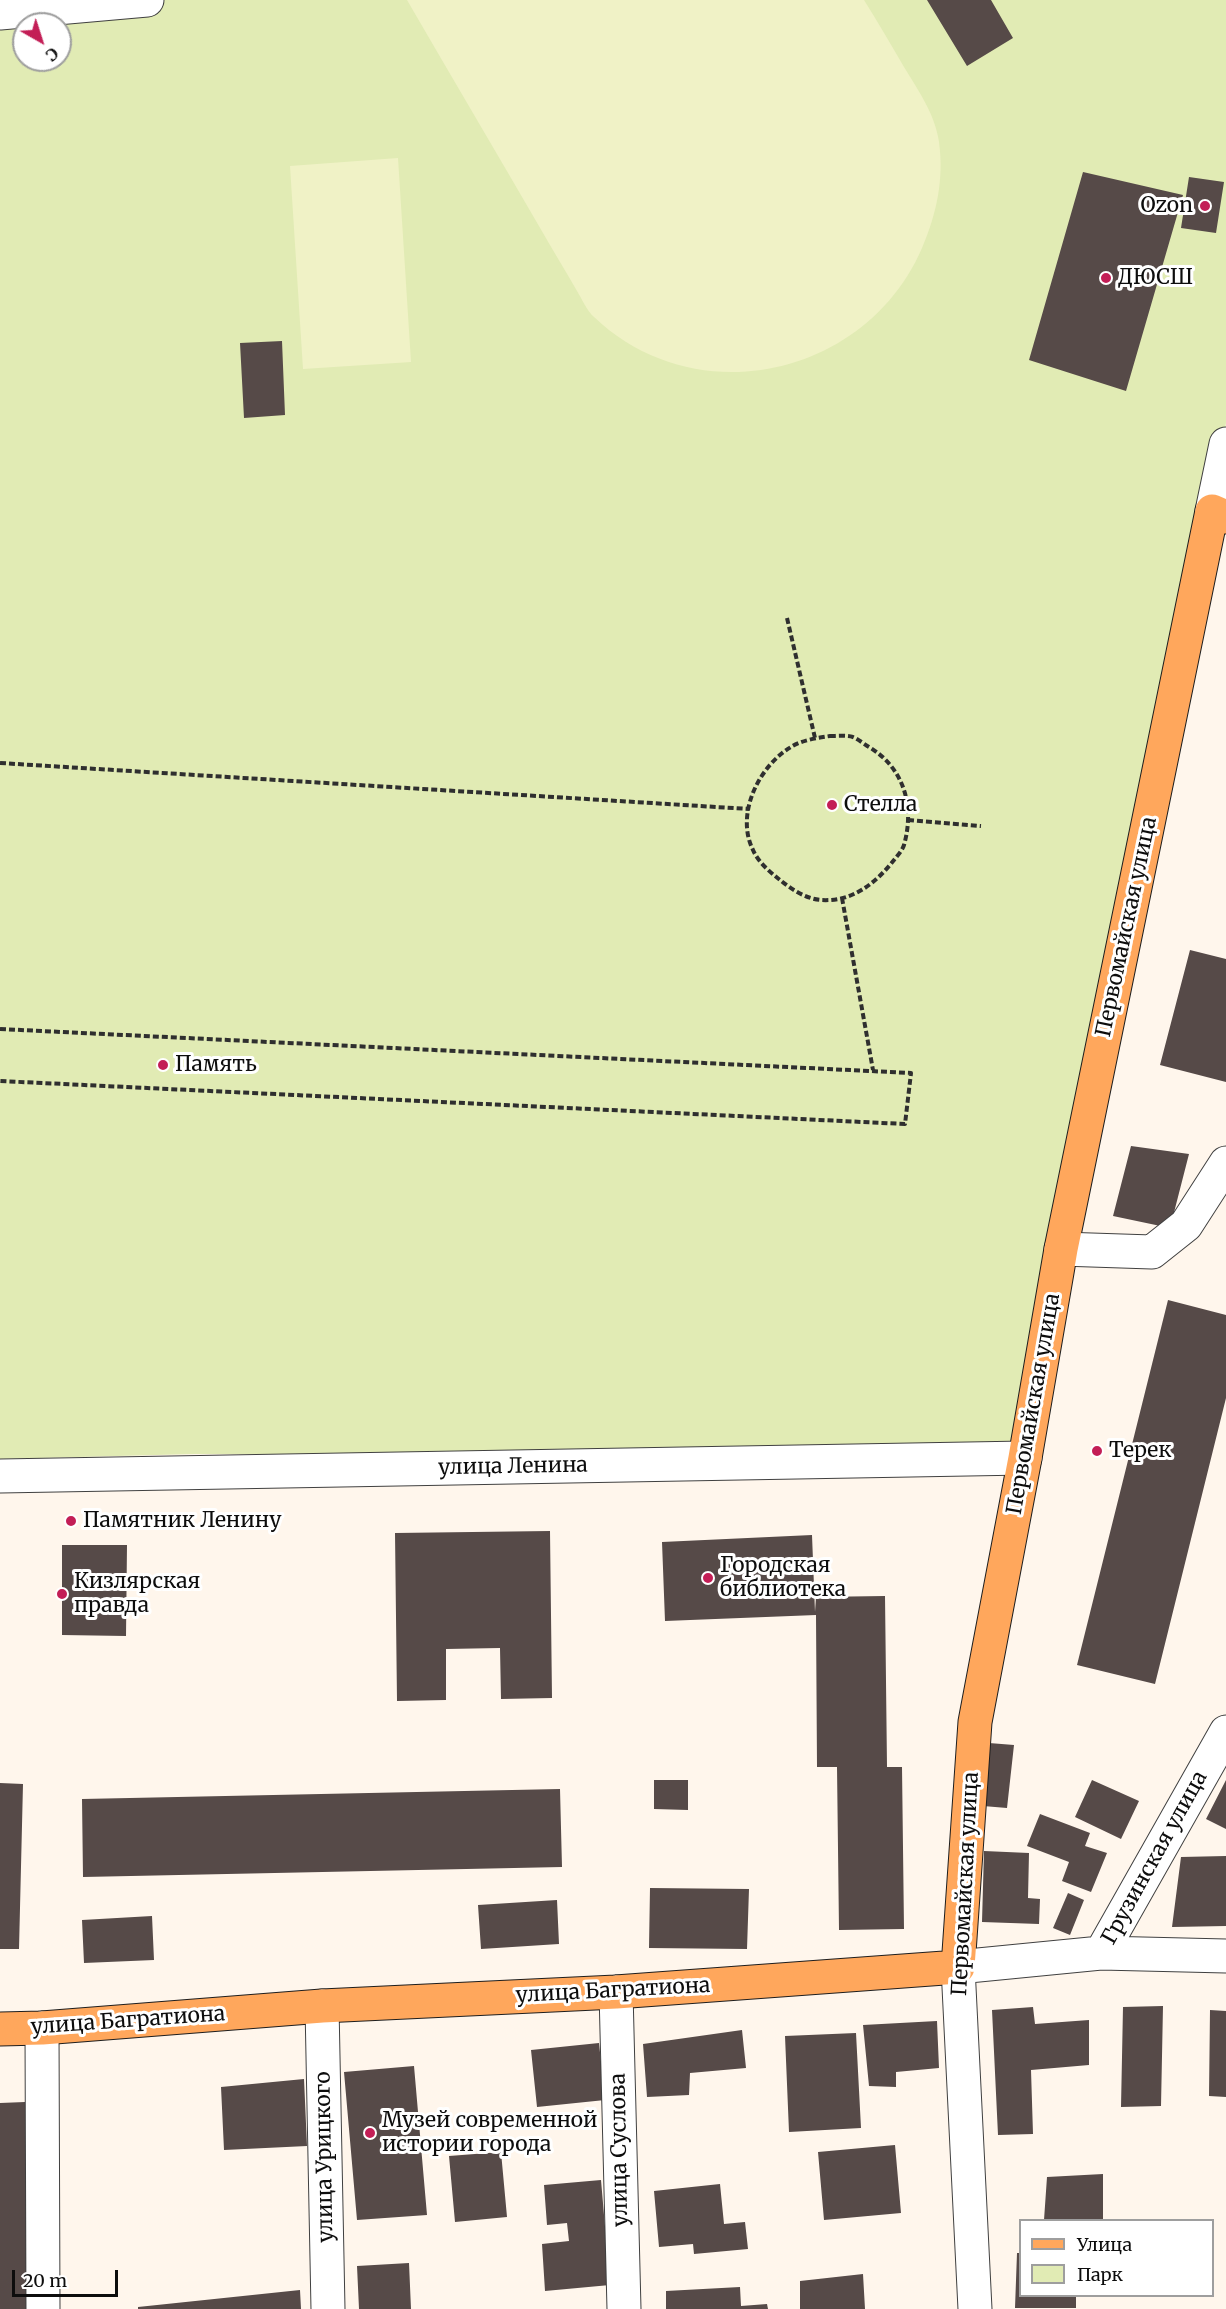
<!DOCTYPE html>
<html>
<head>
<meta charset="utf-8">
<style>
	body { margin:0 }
	#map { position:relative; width:1226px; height:2309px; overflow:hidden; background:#fff6ec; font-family:Merriweather,serif }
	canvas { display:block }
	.legend { position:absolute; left:1019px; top:2219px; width:195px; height:78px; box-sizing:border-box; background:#fff; border:2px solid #9e9e9e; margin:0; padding:8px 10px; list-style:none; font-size:18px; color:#0d0d0d }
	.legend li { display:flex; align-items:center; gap:12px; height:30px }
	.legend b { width:30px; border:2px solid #9e9e9e }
	.north { position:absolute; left:12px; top:12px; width:60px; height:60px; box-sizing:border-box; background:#fff; border:2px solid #9e9e9e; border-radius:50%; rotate:141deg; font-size:16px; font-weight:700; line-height:24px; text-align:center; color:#0d0d0d }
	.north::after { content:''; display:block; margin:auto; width:21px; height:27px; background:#c31e56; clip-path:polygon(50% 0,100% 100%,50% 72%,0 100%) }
	.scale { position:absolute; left:12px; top:2270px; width:106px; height:27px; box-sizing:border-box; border:3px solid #0d0d0d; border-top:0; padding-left:8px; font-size:18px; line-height:21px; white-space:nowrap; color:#0d0d0d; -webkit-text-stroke:4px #fff; paint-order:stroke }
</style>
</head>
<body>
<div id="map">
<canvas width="1226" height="2309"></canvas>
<ul class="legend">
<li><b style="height:8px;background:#ffa75c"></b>Улица</li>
<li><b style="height:16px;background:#e1ebb4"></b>Парк</li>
</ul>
<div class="north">С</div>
<div class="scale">20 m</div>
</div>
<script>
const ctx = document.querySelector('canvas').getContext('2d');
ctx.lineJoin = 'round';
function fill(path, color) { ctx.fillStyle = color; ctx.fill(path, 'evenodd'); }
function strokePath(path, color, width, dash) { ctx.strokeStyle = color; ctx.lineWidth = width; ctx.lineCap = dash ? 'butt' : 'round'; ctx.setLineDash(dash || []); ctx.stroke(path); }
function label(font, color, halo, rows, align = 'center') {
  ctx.font = font + ' Merriweather,serif'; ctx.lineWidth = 6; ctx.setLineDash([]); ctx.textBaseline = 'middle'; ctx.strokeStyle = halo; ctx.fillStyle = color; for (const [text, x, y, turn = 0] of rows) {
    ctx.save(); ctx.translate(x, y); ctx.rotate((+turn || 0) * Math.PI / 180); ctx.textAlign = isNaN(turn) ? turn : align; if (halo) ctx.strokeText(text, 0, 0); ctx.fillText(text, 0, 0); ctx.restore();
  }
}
fill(new Path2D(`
	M0,0h1226v423l-14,88 -187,947 -830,-4 -195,5zM24,24h36v36h-36z`), '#e1ebb4');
fill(new Path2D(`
	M407,0h457c14,22 27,45 40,67 14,23 31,47 35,75 5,37 -2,71 -17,106 -55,128 -225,167 -328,69 -7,-6 -12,-18 -17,-26 -11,-19 -23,-39 -34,-58 -45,-78 -91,-155 -136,-233z
	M398,158l13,204 -108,7 -13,-203z`), '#f0f2c6');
fill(new Path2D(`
	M927,0h64l22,38 -46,28z
	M1083,172l100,23 -57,196 -97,-31z
	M1189,177l35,5 -8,51 -35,-5z
	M282,341l3,74 -41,3 -4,-75z
	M1190,950l36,9v123l-66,-17z
	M1131,1146l58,8 -19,74 -57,-12z
	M1168,1300l58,15v83l-71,286 -78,-19z
	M550,1531l2,167 -51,1 -1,-51 -54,1v51l-49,1 -2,-168z
	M812,1535l3,77 1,-15 69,-1 2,171h15l2,162 -65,1 -2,-163h-20l-1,-152 -151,6 -3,-79z
	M62,1545h65l-1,91 -64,-1z
	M989,1743l25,2 -7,63 -24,-2z
	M654,1780h34v30l-34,-1z
	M1092,1780l47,21 -18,38 -46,-22z
	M1226,1780v49l-20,-10z
	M0,1783l23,1 -4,165h-19z
	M560,1789l2,78 -479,10 -1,-78z
	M1040,1814l50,19 -5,13 22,7 -16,39 -29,-11 7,-19 -42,-16z
	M984,1851l45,2 -1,45 12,1 -1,25 -57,-2z
	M1226,1856v70l-54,1 9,-70z
	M650,1888l99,1 -2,60 -98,-1z
	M1068,1893l16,7 -14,35 -17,-7z
	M557,1900l2,44 -78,5 -3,-44z
	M152,1916l2,44 -70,3 -2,-43z
	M1163,2006l-2,100 -40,1 2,-100z
	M1033,2007l2,17 54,-4v45l-58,5 2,64 -35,1 -6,-125z
	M1210,2010l16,1v86l-17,-1z
	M937,2021l2,47 -43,4v15l-27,-1 -6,-61z
	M742,2030l4,38 -56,5 -1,22 -42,2 -4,-53z
	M856,2033l5,95 -72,4 -4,-96z
	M599,2043l6,57 -68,7 -6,-57z
	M414,2066l13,149 -70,5 -13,-148z
	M304,2079l3,67 -83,4 -3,-63z
	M25,2102l3,207h-28v-206z
	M895,2145l6,68 -77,7 -6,-68z
	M501,2152l6,65 -52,5 -6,-66z
	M1103,2174v45l-59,1 3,-43z
	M601,2180l9,105 -65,6 -3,-47 27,-3 -2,-18 -20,2 -3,-40z
	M720,2184l4,40 21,-2 3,27 -54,5 -1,-10 -34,3 -5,-56z
	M1017,2253h3v43h56v12h-61z
	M409,2263l2,46h-52l-2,-43z
	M863,2274l2,35h-65v-28z
	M740,2287l1,19 26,-2 1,5h-102v-18z
	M300,2290l1,19h-163v-2z`), '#564a48');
const minor = new Path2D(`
	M0,13l147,-13
	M1212,511l14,-67
	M1061,1249l91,3 34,-27 40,-62
	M0,1476l1025,-18
	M1101,1953l125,-221
	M616,1992l8,317
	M322,2006l6,303
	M42,2028l1,281
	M975,2309l-17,-342 143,-14 125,3`);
const major = new Path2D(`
	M0,2029l42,-1 280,-22 294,-14 342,-25 17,-245 50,-264 36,-209 151,-738 14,6`);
strokePath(minor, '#404040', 35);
strokePath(major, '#1e1e1e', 35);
strokePath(new Path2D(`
	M787,618l28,120
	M830,736c7,0 16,-1 23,1 5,2 11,7 16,10 35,21 46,59 35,98 -2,6 -7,11 -10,15 -19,24 -42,42 -73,40 -15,-1 -30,-11 -41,-20 -10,-8 -22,-18 -27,-30 -18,-36 6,-84 38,-103 11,-7 26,-9 39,-11z
	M0,763l749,46
	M908,820l73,6
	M842,898l31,172
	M0,1029l911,44 -6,51 -905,-43`), '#2f2f2f', 4, [6, 3]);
strokePath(minor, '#fff', 33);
strokePath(major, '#ffa75c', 33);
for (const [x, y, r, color] of [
	[1205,206,6,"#c31e56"],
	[1106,278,6,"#c31e56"],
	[832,805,6,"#c31e56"],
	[163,1065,6,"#c31e56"],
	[1097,1451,6,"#c31e56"],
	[71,1521,6,"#c31e56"],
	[708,1578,6,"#c31e56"],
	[62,1594,6,"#c31e56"],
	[370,2133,6,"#c31e56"]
]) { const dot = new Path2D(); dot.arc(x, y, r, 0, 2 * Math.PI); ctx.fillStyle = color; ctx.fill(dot); strokePath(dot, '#fff', 2); }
label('21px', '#0d0d0d', '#fff', [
	["Ozon",1193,206,"right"],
	["ДЮСШ",1118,278],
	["Стелла",844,805],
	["Память",175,1065],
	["Терек",1109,1451],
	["Памятник Ленину",83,1521],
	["Городская",720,1566],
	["библиотека",720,1590],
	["Кизлярская",74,1582],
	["правда",74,1606],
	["Музей современной",382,2121],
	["истории города",382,2145]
], 'left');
label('21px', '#0d0d0d', '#fff', [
	["Первомайская улица",1127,927,-78],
	["Первомайская улица",1034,1404,-80],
	["улица Ленина",513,1467,-1],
	["Грузинская улица",1155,1858,-61],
	["Первомайская улица",966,1884,-87],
	["улица Багратиона",613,1991,-3],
	["улица Багратиона",128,2021,-4],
	["улица Суслова",620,2150,-91],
	["улица Урицкого",325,2157,-91]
]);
</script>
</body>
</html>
